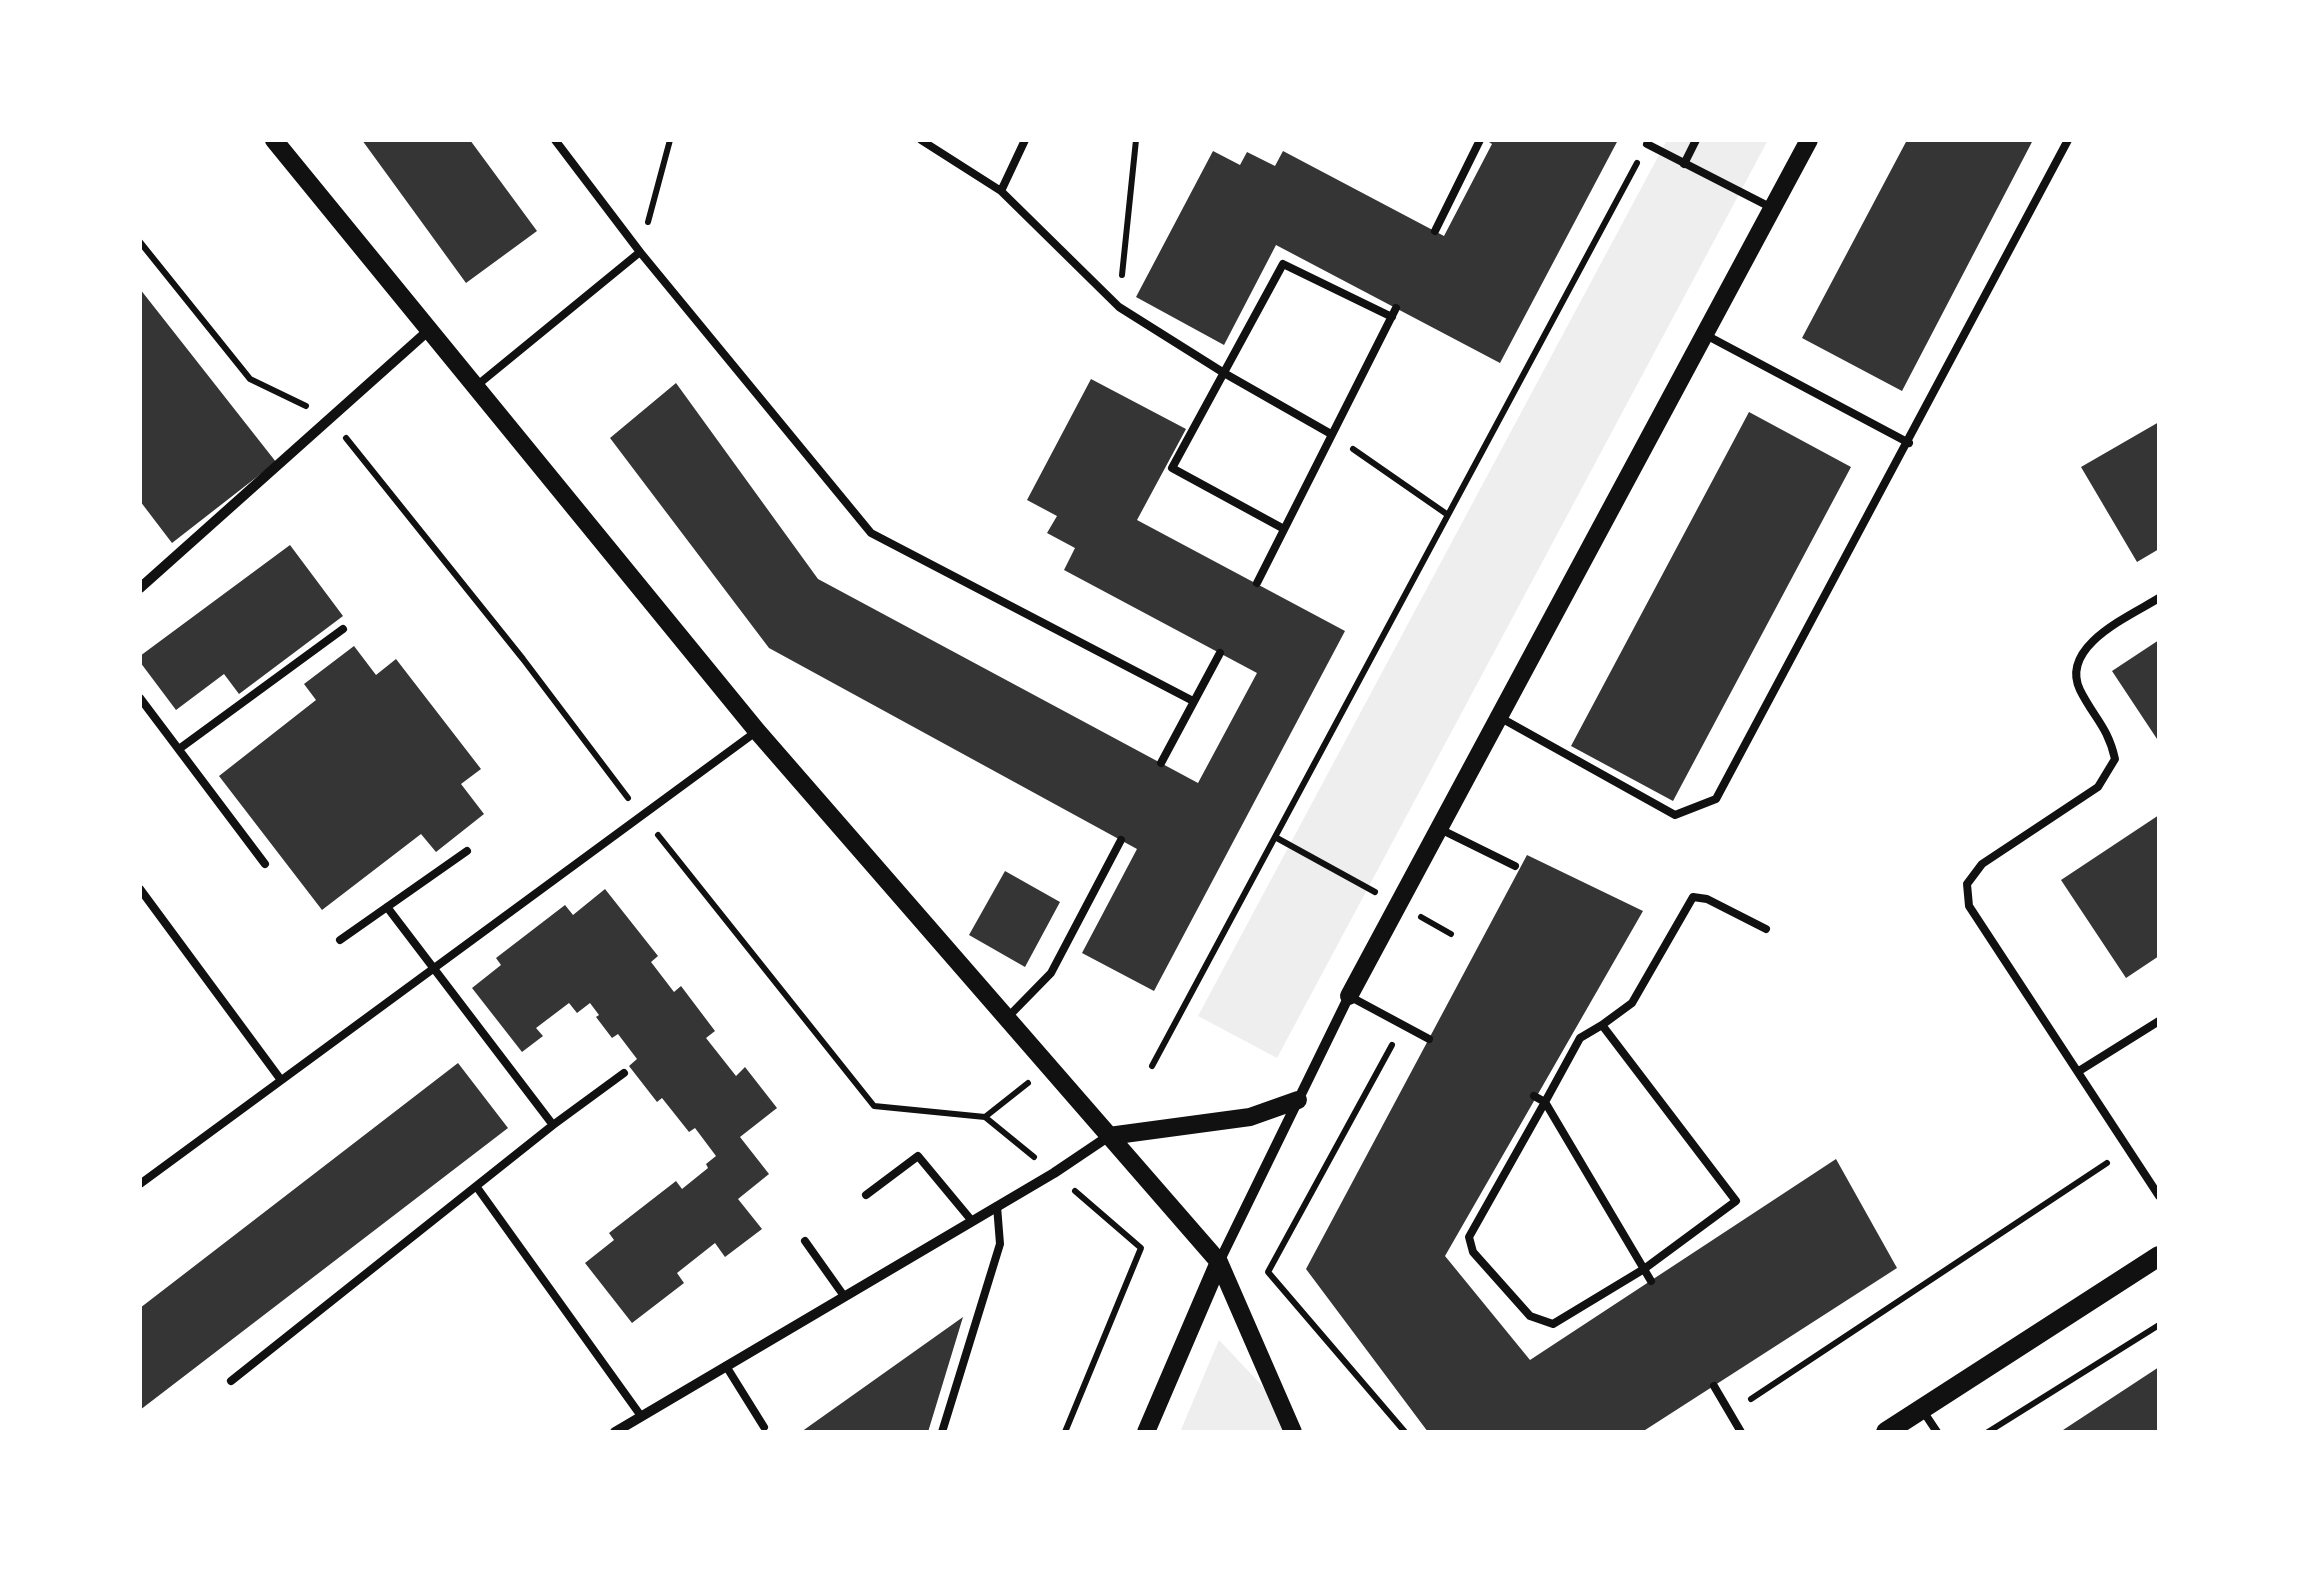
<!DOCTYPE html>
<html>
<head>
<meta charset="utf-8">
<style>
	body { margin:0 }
	#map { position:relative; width:2299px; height:1572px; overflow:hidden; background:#fff; font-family:"DejaVu Sans",sans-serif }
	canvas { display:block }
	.frame { position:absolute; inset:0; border:142px solid #fff; pointer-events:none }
</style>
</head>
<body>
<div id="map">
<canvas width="2299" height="1572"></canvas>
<div class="frame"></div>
</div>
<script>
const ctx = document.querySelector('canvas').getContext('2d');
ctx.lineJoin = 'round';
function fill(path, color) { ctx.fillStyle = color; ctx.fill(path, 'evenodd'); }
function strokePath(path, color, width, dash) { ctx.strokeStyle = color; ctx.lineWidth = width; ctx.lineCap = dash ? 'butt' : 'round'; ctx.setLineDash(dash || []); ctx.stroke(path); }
fill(new Path2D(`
	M1667,140h101l-491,918 -79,-42z
	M1219,1340l66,70 9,22h-114z`), '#eee');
fill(new Path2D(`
	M362,140h108l67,91 -71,52z
	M1486,140h132l-118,223 -224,-118 -52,100 -88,-48 77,-146 27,14 7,-13 28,14 8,-15 161,85 48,-92z
	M1907,140h126l-131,251 -100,-53z
	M140,289l136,173 -104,81 -32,-42z
	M1091,379l95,50 -49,91 208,111 -191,360 -72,-38 55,-104 -368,-201 -159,-210 66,-55 142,196 380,204 59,-110 -193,-103 11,-22 -28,-15 10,-17 -30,-16z
	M1749,412l102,55 -178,334 -102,-55z
	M2159,422v127l-22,13 -56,-95z
	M290,545l53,71 -104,78 -15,-20 -48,36 -36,-48v-6z
	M2159,640v102l-47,-71z
	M354,646l22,29 20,-16 85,110 -20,15 23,30 -48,38 -15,-18 -99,76 -103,-134 97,-76 -12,-16z
	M2159,815v141l-33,22 -65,-98z
	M1527,855l116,56 -198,345 85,104 306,-201 61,109 -255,164h-214l-122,-163z
	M1005,871l55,31 -35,65 -56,-32z
	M605,889l53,67 -7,6 23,30 7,-6 34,45 -9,7 30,38 9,-9 32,41 -37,29 29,37 -31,25 24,30 -37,28 -10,-14 -38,30 7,10 -52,40 -47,-60 29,-23 -5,-7 67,-52 6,8 26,-21 -2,-4 10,-8 -21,-28 -6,4 -27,-34 -5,4 -28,-36 8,-7 -19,-25 -6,4 -16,-21 3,-2 -9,-12 -13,10 -8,-10 -33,25 7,8 -21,16 -50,-64 29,-23 -5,-7 69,-53 8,10z
	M458,1063l50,65 -368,282v-102z
	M963,1317l-35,115h-127z
	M2159,1367v65h-99z`), '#353535');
strokePath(new Path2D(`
	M648,222l22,-82
	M140,242l110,137 56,27
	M1122,275l14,-135
	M346,438l177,221 105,139
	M1353,449l95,66
	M658,835l216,271 111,11 43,-34
	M1275,837l100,55
	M1421,917l30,17
	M1392,1045l-124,227 137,160
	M1152,1066l485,-903
	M985,1117l49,40
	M1751,1399l356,-236
	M1065,1432l76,-184 -66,-57
	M1988,1432l171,-107`), '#111', 6);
strokePath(new Path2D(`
	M921,140l80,51 118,116 105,66 107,61
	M1647,144l125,64
	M1684,164l12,-24
	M1001,191l24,-51
	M1435,231l45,-91
	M640,252l231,281 322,168
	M1704,334l205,109
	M475,387l165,-135 -85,-112
	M1284,529l-112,-61 111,-204 109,53
	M1257,583l139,-275
	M2159,598c-29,18 -100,48 -79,92 14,28 28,37 35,69l-17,28 -116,77 -15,20 2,22 190,290
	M140,698l125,166
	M1501,718l174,97 41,-16 352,-659
	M179,749l164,-120
	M1161,763l59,-110
	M1440,829l75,37
	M140,889l141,191
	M387,907l166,218
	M340,940l127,-89
	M1349,996l80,43
	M1006,1019l45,-46 70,-133
	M1602,1025l-22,13 -35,64 106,179
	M2079,1071l80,-50
	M1534,1096l11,6 -76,135 4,15 57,64 23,8 91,-55 92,-68 -134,-176 30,-22 61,-106 14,2 59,30
	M140,1184l617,-453
	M476,1186l165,230
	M866,1195l52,-39 54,65
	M805,1241l39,55
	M726,1366l38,61
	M231,1381l322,-256 71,-52
	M1714,1386l27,46
	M1923,1411l14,21
	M942,1432l58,-188 -3,-38`), '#111', 8);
strokePath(new Path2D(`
	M140,588l289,-258
	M1219,1262l130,-266
	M615,1432l439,-259 55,-37`), '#111', 10);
strokePath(new Path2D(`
	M274,140l483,591 462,531 74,170
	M1349,996l460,-856
	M1109,1136l141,-19 48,-17
	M1146,1432l73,-170`), '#111', 18);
strokePath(new Path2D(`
	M1886,1432l273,-176`), '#111', 20);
</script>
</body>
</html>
